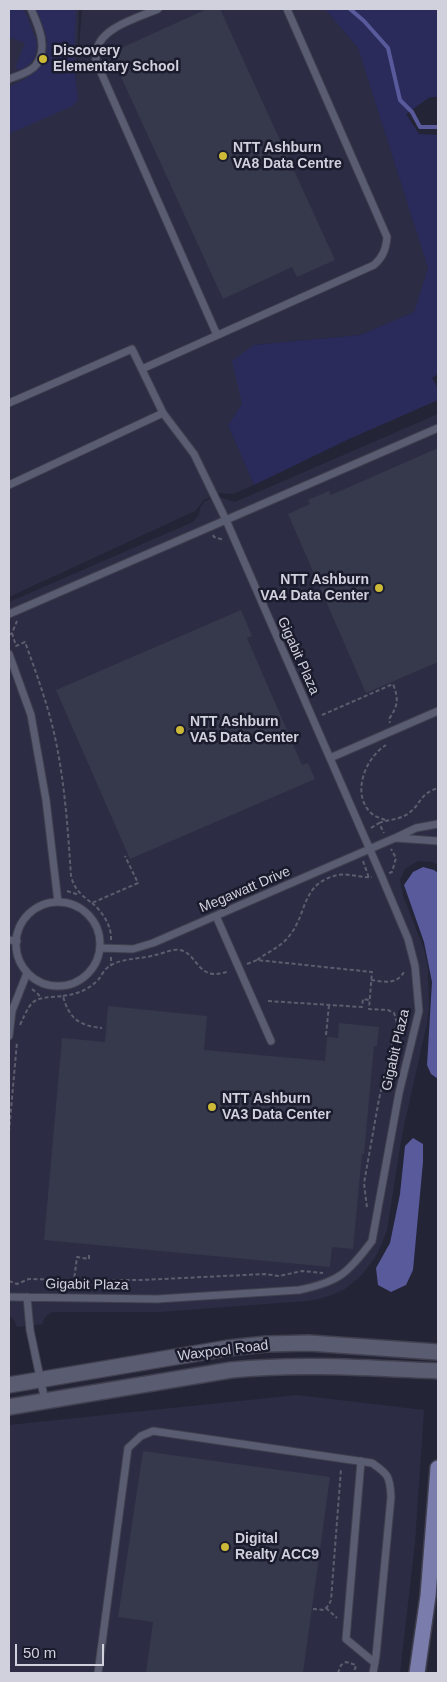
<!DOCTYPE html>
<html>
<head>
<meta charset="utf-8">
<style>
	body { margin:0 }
	#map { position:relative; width:447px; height:1682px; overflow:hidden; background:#232436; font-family:Arial,sans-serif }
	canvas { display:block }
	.frame { position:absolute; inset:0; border:10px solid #d0d1dd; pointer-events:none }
	.scale { position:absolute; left:15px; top:1644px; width:89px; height:22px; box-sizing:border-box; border:2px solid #d0d1dd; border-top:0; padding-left:6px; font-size:15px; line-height:18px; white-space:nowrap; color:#d0d1dd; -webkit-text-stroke:4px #1a1b2c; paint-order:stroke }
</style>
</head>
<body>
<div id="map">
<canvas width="447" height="1682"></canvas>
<div class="frame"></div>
<div class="scale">50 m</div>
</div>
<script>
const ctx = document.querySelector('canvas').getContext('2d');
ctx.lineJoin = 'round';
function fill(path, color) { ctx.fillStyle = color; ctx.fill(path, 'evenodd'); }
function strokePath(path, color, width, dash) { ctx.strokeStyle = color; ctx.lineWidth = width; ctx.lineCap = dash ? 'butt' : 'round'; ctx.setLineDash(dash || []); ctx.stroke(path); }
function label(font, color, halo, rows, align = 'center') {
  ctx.font = font + ' Arial,sans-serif'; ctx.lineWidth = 5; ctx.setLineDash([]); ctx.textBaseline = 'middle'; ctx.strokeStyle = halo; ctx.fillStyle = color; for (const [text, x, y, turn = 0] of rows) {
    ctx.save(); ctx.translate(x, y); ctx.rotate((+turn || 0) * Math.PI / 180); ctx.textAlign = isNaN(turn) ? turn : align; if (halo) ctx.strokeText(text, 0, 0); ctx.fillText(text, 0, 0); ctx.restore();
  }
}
fill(new Path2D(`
	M9,9h70l-3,77 6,-77h243l33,39 70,220 -14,44 -54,23 -106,10 -12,59 -14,21 26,60 -21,9 -13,-1 -16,7 -9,11 -186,86z
	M438,414v451l-6,-3 -14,-1 -13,8 -5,11 3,16 21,53 4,19 1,39 -2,16 -25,112 -15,95 -5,13 -6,13 -14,19 -17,14 -13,6 -13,4 -12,2 -148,11h-107l-7,5 -3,7 -25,3 -3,-7 -5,-5v-713l184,-80 6,-7 1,-7 4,-6 9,-5h6l16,5z
	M297,1395l127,15 -9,133 -15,130h-391v-248z`), '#2c2d45');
fill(new Path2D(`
	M9,9h15l13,34c0,12 -6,25 -19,27l-2,-4 9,-23 -16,-6z
	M36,9h40l-2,55 4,36 -6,6 -63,28v-47c44,-20 46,-36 27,-78z
	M325,9h113v88h-8l-24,17 13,20 19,1v239l-6,4 6,10v12l-89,39 -95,46 -26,-60 14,-21 -10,-43 22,-16 106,-10 54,-23 14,-44 -70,-220z`), '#2b2b5b');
fill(new Path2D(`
	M423,867l11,3 4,3v206l-7,-5 -4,-9 5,-83 -8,-40 -20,-57 9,-13z
	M413,1138l10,6v18l-10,108 -7,15 -15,7 -13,-7 -2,-17 14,-25 10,-49 5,-48z`), '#585a9b');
strokePath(new Path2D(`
	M350,9l14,12 24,27 12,52 12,12 8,15h18`), '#585a9b', 4);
fill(new Path2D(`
	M207,9h13l115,251 -38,17 -5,-10 -69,32 -113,-246z
	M438,448v214l-72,31 -78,-179 22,-10 -2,-4 21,-9 2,4z
	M241,610l11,26 -5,2 55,127 6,-2 7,16 -185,80 -74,-169z
	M108,1006l99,10 -3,34 121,11 2,-24 11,1 1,-15 40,4 -2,19h-3l-10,108h-2l-9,95 -21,-2 -2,20 -286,-27 18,-202 43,4z
	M143,1451l187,26 -27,196h-157l7,-51 -35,-5z`), '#36384b');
const lane = new Path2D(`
	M158,9c-18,8 -56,18 -61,40 -1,3 -1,8 -1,12l121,274
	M9,79c8,-3 22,-7 27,-14 13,-17 2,-40 -5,-56
	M142,369l232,-104c9,-8 12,-16 13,-28l-100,-228
	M9,403l123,-54 31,64
	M9,485l154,-72 31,41 32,66 155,355 27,64 7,27 4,45 -20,82 -27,148c-24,32 -33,41 -73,49l-142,9 -148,-2
	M9,614l429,-186
	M9,654l22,61 15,85 12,102
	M330,758l108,-47
	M396,838l42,3
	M16 944a42 42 0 1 1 84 0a42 42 0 1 1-84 0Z
	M216,916l55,125
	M9,940l8,1
	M100,948l33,1 20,-6 242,-105 21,-10 22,-4
	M9,1036l3,-25 15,-38
	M27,1297l3,33 15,71
	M361,1461l-15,178 29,24
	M98,1673l30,-225 13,-12 12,-5 219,32c16,11 18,13 19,34l-15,159 -3,17`);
const secondary = new Path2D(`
	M9,1385l219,-37 38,-4 43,-1 129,9
	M9,1407l222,-37c69,-7 138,-2 207,1`);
const primary = new Path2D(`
	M417,1673l11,-77 10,-128`);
strokePath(lane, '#40404f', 9);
strokePath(secondary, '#40404f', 18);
strokePath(primary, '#40404f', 18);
strokePath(new Path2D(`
	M213,535l1,2 10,3
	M12,633l4,13 9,-4c12,33 24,66 31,100 9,44 12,89 15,134 3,13 11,20 21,27l46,-20 -13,-27
	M9,635l3,-2 5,-12
	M322,715l71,-31c6,15 5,22 -4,35l1,4
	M385,820c-4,-2 -10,-3 -14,-7 -20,-19 -6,-55 15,-68
	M379,823c10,-4 21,-3 30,-10 13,-10 10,-19 29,-25
	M371,828l8,-5 5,10
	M363,861l6,17
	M389,873l3,-1 4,-14 -5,-9
	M67,891l12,4
	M92,903c10,8 20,23 19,37
	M111,957v9
	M257,960c12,-9 23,-12 33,-25 18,-23 11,-52 48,-60 11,-2 23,3 34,2
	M247,964l10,-4 115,12 -3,37 19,1 6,3 3,10 -18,76 -15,84 3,25
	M371,980c14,2 27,5 34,-10
	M32,989l6,5 3,4
	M63,996c14,-2 25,-6 35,-16 3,-3 5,-9 9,-12 14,-11 32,-8 48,-13 6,-1 12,-4 19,-5 25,-3 20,35 55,21
	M268,1001l94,6 1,-8 6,1
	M20,1025c13,-29 13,-26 43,-29 6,23 17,30 39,32
	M326,1035l3,-30
	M9,1132l8,-90
	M89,1255v4l-12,-2 -3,23h68l123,-6 14,2 23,-5 21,2
	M9,1281l8,3 12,-5 45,1
	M326,1608l11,10
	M313,1609l11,1 5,-5 2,-5 10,-131
	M338,1673l3,-8 5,-3 10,3 -2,8`), '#5c5d6d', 2, [4, 2.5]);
strokePath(lane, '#5a5c71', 7);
strokePath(secondary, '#5a5c71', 15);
strokePath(primary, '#7a7dac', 15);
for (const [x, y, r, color] of [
	[43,59,5,"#ccb938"],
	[223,156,5,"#ccb938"],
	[379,588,5,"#ccb938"],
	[180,730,5,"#ccb938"],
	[212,1107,5,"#ccb938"],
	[225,1547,5,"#ccb938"]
]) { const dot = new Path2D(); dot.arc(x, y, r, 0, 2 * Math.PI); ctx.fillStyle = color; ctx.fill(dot); strokePath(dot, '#1a1b2c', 2); }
label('bold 14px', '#d0d1dd', '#1a1b2c', [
	["Discovery",53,51],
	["Elementary School",53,67],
	["NTT Ashburn",233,148],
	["VA8 Data Centre",233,164],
	["NTT Ashburn",369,580,"right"],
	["VA4 Data Center",369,596,"right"],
	["NTT Ashburn",190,722],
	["VA5 Data Center",190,738],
	["NTT Ashburn",222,1099],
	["VA3 Data Center",222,1115],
	["Digital",235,1539],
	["Realty ACC9",235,1555]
], 'left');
label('14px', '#d0d1dd', '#1a1b2c', [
	["Gigabit Plaza",298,656,66],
	["Megawatt Drive",245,890,-23],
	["Gigabit Plaza",396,1050,-77],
	["Gigabit Plaza",87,1285,1],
	["Waxpool Road",223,1351,-7]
]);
</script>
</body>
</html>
